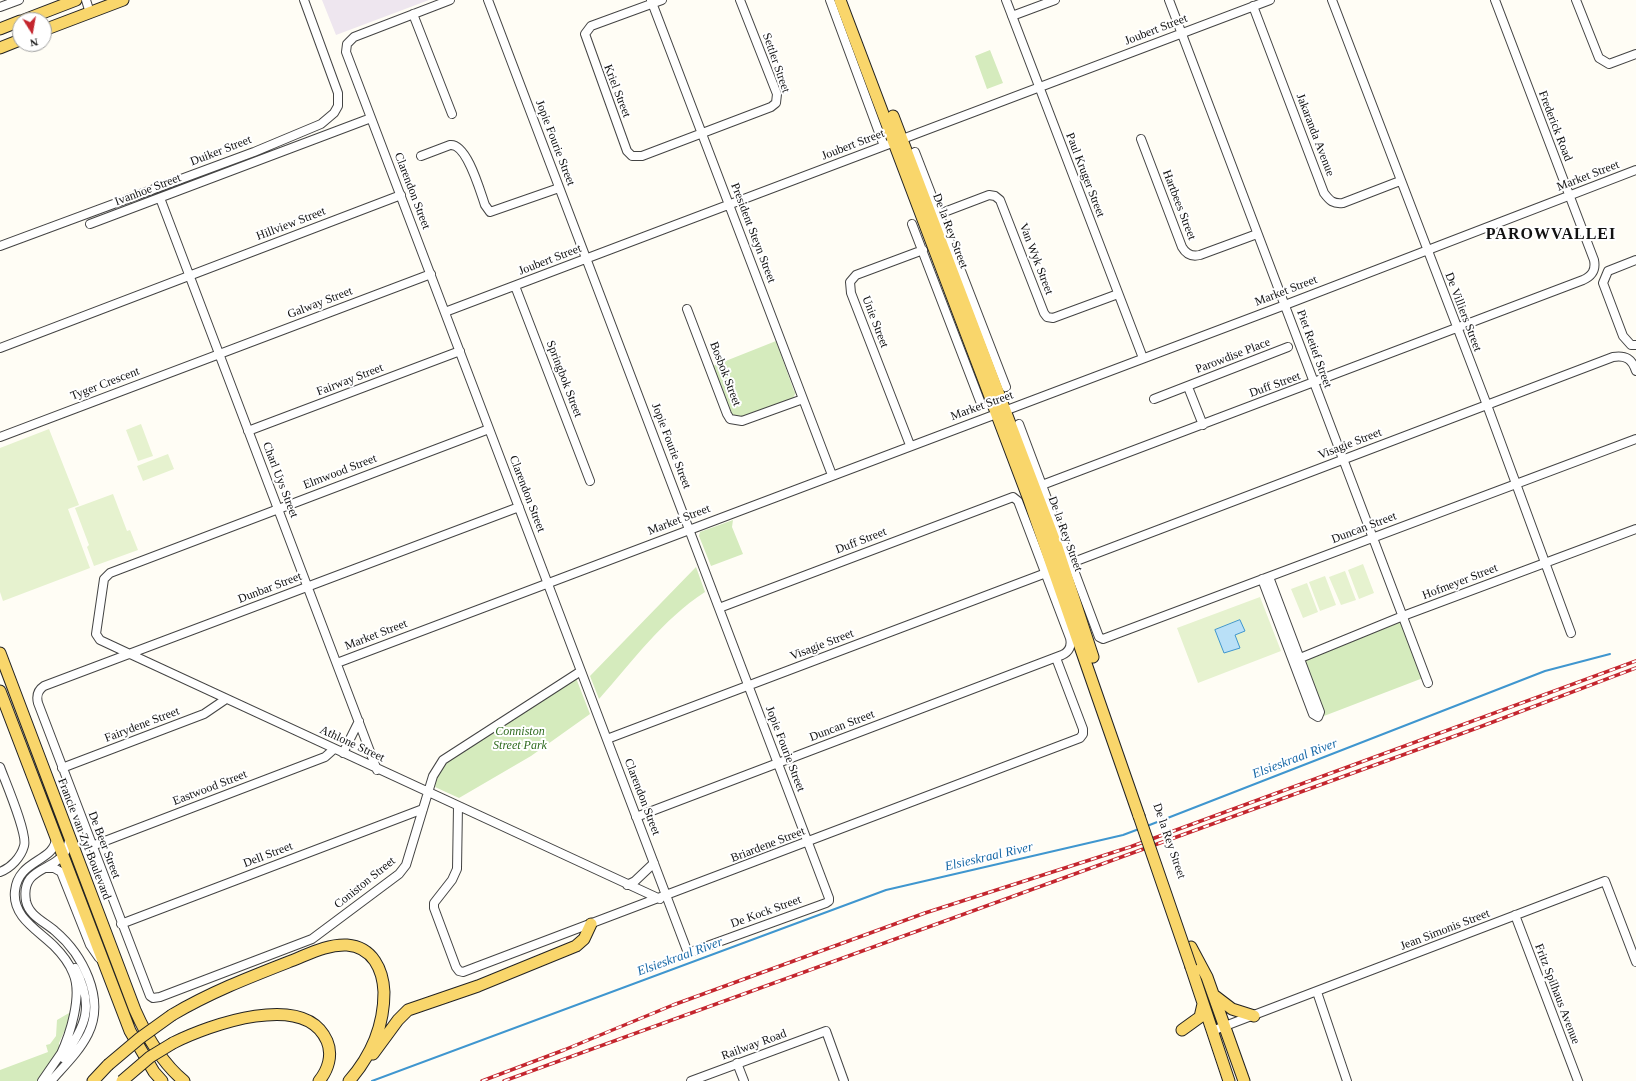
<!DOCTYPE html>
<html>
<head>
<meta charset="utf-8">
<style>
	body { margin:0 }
	#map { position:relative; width:1636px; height:1081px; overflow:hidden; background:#fffdf5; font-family:Georgia,serif }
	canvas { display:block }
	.north { position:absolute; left:12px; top:12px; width:40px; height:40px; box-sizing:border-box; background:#fff; border:1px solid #a0a0a0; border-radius:50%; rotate:169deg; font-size:11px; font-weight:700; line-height:16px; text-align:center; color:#111 }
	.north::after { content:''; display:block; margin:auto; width:14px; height:18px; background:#c4262e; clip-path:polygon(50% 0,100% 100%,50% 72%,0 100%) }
</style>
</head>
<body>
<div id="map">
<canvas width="1636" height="1081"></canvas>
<div class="north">N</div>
</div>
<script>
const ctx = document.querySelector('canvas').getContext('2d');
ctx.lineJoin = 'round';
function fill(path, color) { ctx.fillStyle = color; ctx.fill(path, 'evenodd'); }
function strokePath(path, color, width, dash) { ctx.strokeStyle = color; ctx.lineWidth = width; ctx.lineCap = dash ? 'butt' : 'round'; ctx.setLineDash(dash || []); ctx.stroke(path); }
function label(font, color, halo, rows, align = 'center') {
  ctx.font = font + ' Georgia,serif'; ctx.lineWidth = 4; ctx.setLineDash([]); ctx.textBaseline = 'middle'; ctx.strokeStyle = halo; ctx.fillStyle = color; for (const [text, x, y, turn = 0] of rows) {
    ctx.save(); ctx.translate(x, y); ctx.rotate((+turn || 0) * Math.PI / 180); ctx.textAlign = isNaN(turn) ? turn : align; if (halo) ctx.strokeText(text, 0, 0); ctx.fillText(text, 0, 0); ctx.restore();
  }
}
fill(new Path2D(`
	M322,0h107l-93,35z`), '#eee6ef');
fill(new Path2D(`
	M990,50l13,33 -16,6 -12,-33z
	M776,341l18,50 2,1 -3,6 -51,20 -9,-2 -20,-50z
	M733,520l-1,7 11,27 -32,12 -12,-30 1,-4z
	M696,567l9,25c-42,27 -73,70 -106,107l-9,-23z
	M1401,621l22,57 -99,38 -19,-52v-4z
	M576,678l14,36 -59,42 -72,42 -24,-11 1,-10 7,-13z
	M69,1013l3,1 -3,15 -5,3 -5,11v8l-20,30h-39v-11l48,-18 -2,-7 4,-1 6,-8 1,-16z`), '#d5ebbd');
fill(new Path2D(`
	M141,424l12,32 -15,5 -12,-31z
	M49,429l30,76 -11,4 22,59 -87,33 -3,-9v-144z
	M168,454l6,15 -31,12 -6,-15z
	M113,494l14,37 3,-1 8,20 -44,16 -7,-19 2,-2 -14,-37z
	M1363,564l11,29 -15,6 -11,-29z
	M1345,571l11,29 -15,5 -12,-28z
	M1325,576l11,29 -16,6 -11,-29z
	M1307,583l11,29 -15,6 -12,-29z
	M1260,597l21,54 -83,32 -21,-55z`), '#e6f2cf');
const water = new Path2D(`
	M1240,620l5,11 -10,4 5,13 -16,5 -9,-23z`);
fill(water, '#b9e0f7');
strokePath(water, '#3f96cf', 1);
strokePath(new Path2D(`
	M1147,826l398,-155 65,-17
	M372,1081l514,-191 237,-55 16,-6`), '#3f96cf', 2);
const minor = new Path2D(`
	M86,0l4,13
	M450,0l-96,37 -7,7 -1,8 342,901 138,-50 3,-2v-3l-341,-898
	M651,0l181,475
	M662,0l-71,26 -6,8 42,117 5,5h10l129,-49 5,-4 1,-9 -37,-94
	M830,0l54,146
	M1006,0l137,358
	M1169,0l259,683
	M1332,0l155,405 84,228
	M1576,0l23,58 10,6 27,-10
	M1253,6l71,187c6,8 9,11 19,10l57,-22
	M0,7l19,-7
	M413,14l39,100
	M1012,16l43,-16
	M1141,139l41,108c4,7 10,10 18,8l57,-21
	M915,152l91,235
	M421,156l29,-11c17,-2 30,46 35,60l5,7 69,-24
	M160,198l217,572
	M939,214l50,-19 6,1 5,4 44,113 3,4 6,1 65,-24
	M90,224l281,-106
	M912,224l68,177
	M0,246l254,-94 67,-28 13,-11 4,-7v-13l-34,-93
	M1636,260l-28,11 -5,12 20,53 8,9h5
	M515,286l75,195
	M687,309l40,105 3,5 12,2 61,-22
	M445,312l825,-312
	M0,348l401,-153
	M1188,387l15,38
	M1154,399l134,-52
	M1019,424l80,213 4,2 533,-200
	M489,429l-379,144 -6,6 -8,55 4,6 30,14 530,245
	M248,431l212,-80
	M0,437l431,-163
	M910,445l-59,-152 -1,-11 6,-7 67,-25
	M1042,485l541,-205c9,-4 13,-10 11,-20l-99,-260
	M519,507l-475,179c-6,4 -8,9 -6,17l112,293 3,2 7,-1 152,-58 87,-65 7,-9 27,-89 10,-16 138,-89
	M1071,563l542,-206c13,-2 19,2 23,14
	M1262,579l51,135 5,3 2,-5 -51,-135
	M1293,661l110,-45 233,-87
	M337,663l948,-358 351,-135
	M607,739l439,-166
	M343,753l16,-32
	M0,767c5,14 28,67 24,79 -3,11 -13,22 -24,26
	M62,768l142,-54 22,-15
	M458,806l-1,63 -5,11 -18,23v5l22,59 3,4 4,1 617,-234 3,-4v-5l-27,-71
	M636,817l426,-162c7,-3 10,-9 8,-17l-52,-137 -5,-4 -294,111
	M56,838c-1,24 -38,21 -41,53 -3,26 23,39 39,55 7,7 15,17 19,27 10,22 -3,62 -13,83
	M92,846l233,-89 9,-8
	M47,868h7l7,4 29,73 9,13
	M627,885l8,-4 19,-18
	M1515,915l63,166
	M121,924l302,-115
	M1317,992l30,89
	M1212,1031l393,-150 31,81
	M63,1058c23,-32 32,-52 12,-90
	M737,1063l7,18
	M42,1081l20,-29
	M51,1081c13,-15 28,-29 37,-47 18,-36 -6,-80 -33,-103 -10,-9 -26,-15 -29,-30 -6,-36 31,-28 41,-53 1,-4 3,-7 2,-12
	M691,1081l135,-50 18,50`);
const major = new Path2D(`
	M840,0l188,497 111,319
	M24,20l52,-20
	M0,29l20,-8
	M44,30l79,-30
	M0,48l20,-8
	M893,116l164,431 36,110
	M0,653l135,357c11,25 27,53 49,71
	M0,691l130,340 24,41 8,9
	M1191,947l16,30 37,104
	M1191,967l38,114
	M1215,996l17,13 22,7
	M172,1015c39,-23 78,-38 119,-54 18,-7 36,-17 56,-16 26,2 36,25 37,47 0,34 -13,64 -35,89
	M1182,1030l18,-13 3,-13
	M173,1043c36,-18 132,-53 154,-2 6,14 1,29 -8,40
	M373,1054l25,-34 10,-10 70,-24 98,-40 8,-7 7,-15
	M93,1081l15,-16`);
strokePath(minor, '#444', 10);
strokePath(major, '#222', 13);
strokePath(minor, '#fff', 8);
strokePath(major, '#f9d66b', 11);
const rail = new Path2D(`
	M482,1081l82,-31 109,-45 252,-92 205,-66 506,-186
	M504,1081l973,-353 159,-60`);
strokePath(rail, '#c4262e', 3.5);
strokePath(rail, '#fff', 2, [6]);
const majorBridge = new Path2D(`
	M1139,816l52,151
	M108,1065l32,-27 32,-23
	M122,1081l28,-24 23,-14`);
strokePath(majorBridge, '#222', 13, []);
strokePath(majorBridge, '#f9d66b', 11);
label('12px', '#111', '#fff', [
	["Joubert Street",1156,30,-21],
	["Settler Street",776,63,71],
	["Kriel Street",617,91,69],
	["Frederick Road",1555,126,69],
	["Jakaranda Avenue",1315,135,69],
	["Jopie Fourie Street",555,143,69],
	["Joubert Street",853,145,-21],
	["Duiker Street",221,151,-21],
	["Paul Kruger Street",1085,175,69],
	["Market Street",1588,176,-21],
	["Ivanhoe Street",148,190,-21],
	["Clarendon Street",412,191,69],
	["Hartbees Street",1179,205,69],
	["Hillview Street",291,224,-21],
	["De la Rey Street",950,231,69],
	["President Steyn Street",753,233,69],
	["Van Wyk Street",1036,259,69],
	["Joubert Street",550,260,-21],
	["Market Street",1286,291,-21],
	["Galway Street",320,303,-21],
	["De Villiers Street",1463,312,69],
	["Unie Street",875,322,69],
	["Piet Retief Street",1314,349,70],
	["Parowdise Place",1233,356,-21],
	["Bosbok Street",725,374,69],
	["Springbok Street",564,379,69],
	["Fairway Street",350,380,-21],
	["Tyger Crescent",105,384,-21],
	["Duff Street",1275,385,-20],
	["Market Street",982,406,-20],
	["Visagie Street",1350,444,-21],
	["Jopie Fourie Street",671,446,69],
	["Elmwood Street",340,472,-21],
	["Charl Uys Street",280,480,69],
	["Clarendon Street",527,494,69],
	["Market Street",679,520,-21],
	["Duncan Street",1364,528,-21],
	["De la Rey Street",1065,534,70],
	["Duff Street",861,541,-21],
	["Hofmeyer Street",1460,582,-21],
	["Dunbar Street",270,588,-21],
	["Market Street",376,635,-21],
	["Visagie Street",822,645,-21],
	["Fairydene Street",142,725,-21],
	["Duncan Street",842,726,-21],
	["Athlone Street",352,744,25],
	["Jopie Fourie Street",785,749,69],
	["Eastwood Street",210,788,-21],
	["Clarendon Street",642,797,69],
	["Francie van Zyl Boulevard",84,839,69],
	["De la Rey Street",1169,841,71],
	["De Beer Street",104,845,69],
	["Briardene Street",768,845,-21],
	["Dell Street",268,855,-21],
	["Coniston Street",365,883,-39],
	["De Kock Street",766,912,-20],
	["Jean Simonis Street",1445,930,-21],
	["Fritz Spilhaus Avenue",1557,994,69],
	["Railway Road",754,1045,-20]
]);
label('italic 12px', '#2f6b1f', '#fff', [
	["Conniston",520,732],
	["Street Park",520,746]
]);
label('italic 13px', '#1768a6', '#fff', [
	["Elsieskraal River",1295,759,-21],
	["Elsieskraal River",989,857,-13],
	["Elsieskraal River",680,957,-20]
]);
ctx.letterSpacing = '1px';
label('bold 16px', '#111', '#fff', [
	["PAROWVALLEI",1551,235]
]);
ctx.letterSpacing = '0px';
</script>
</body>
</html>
